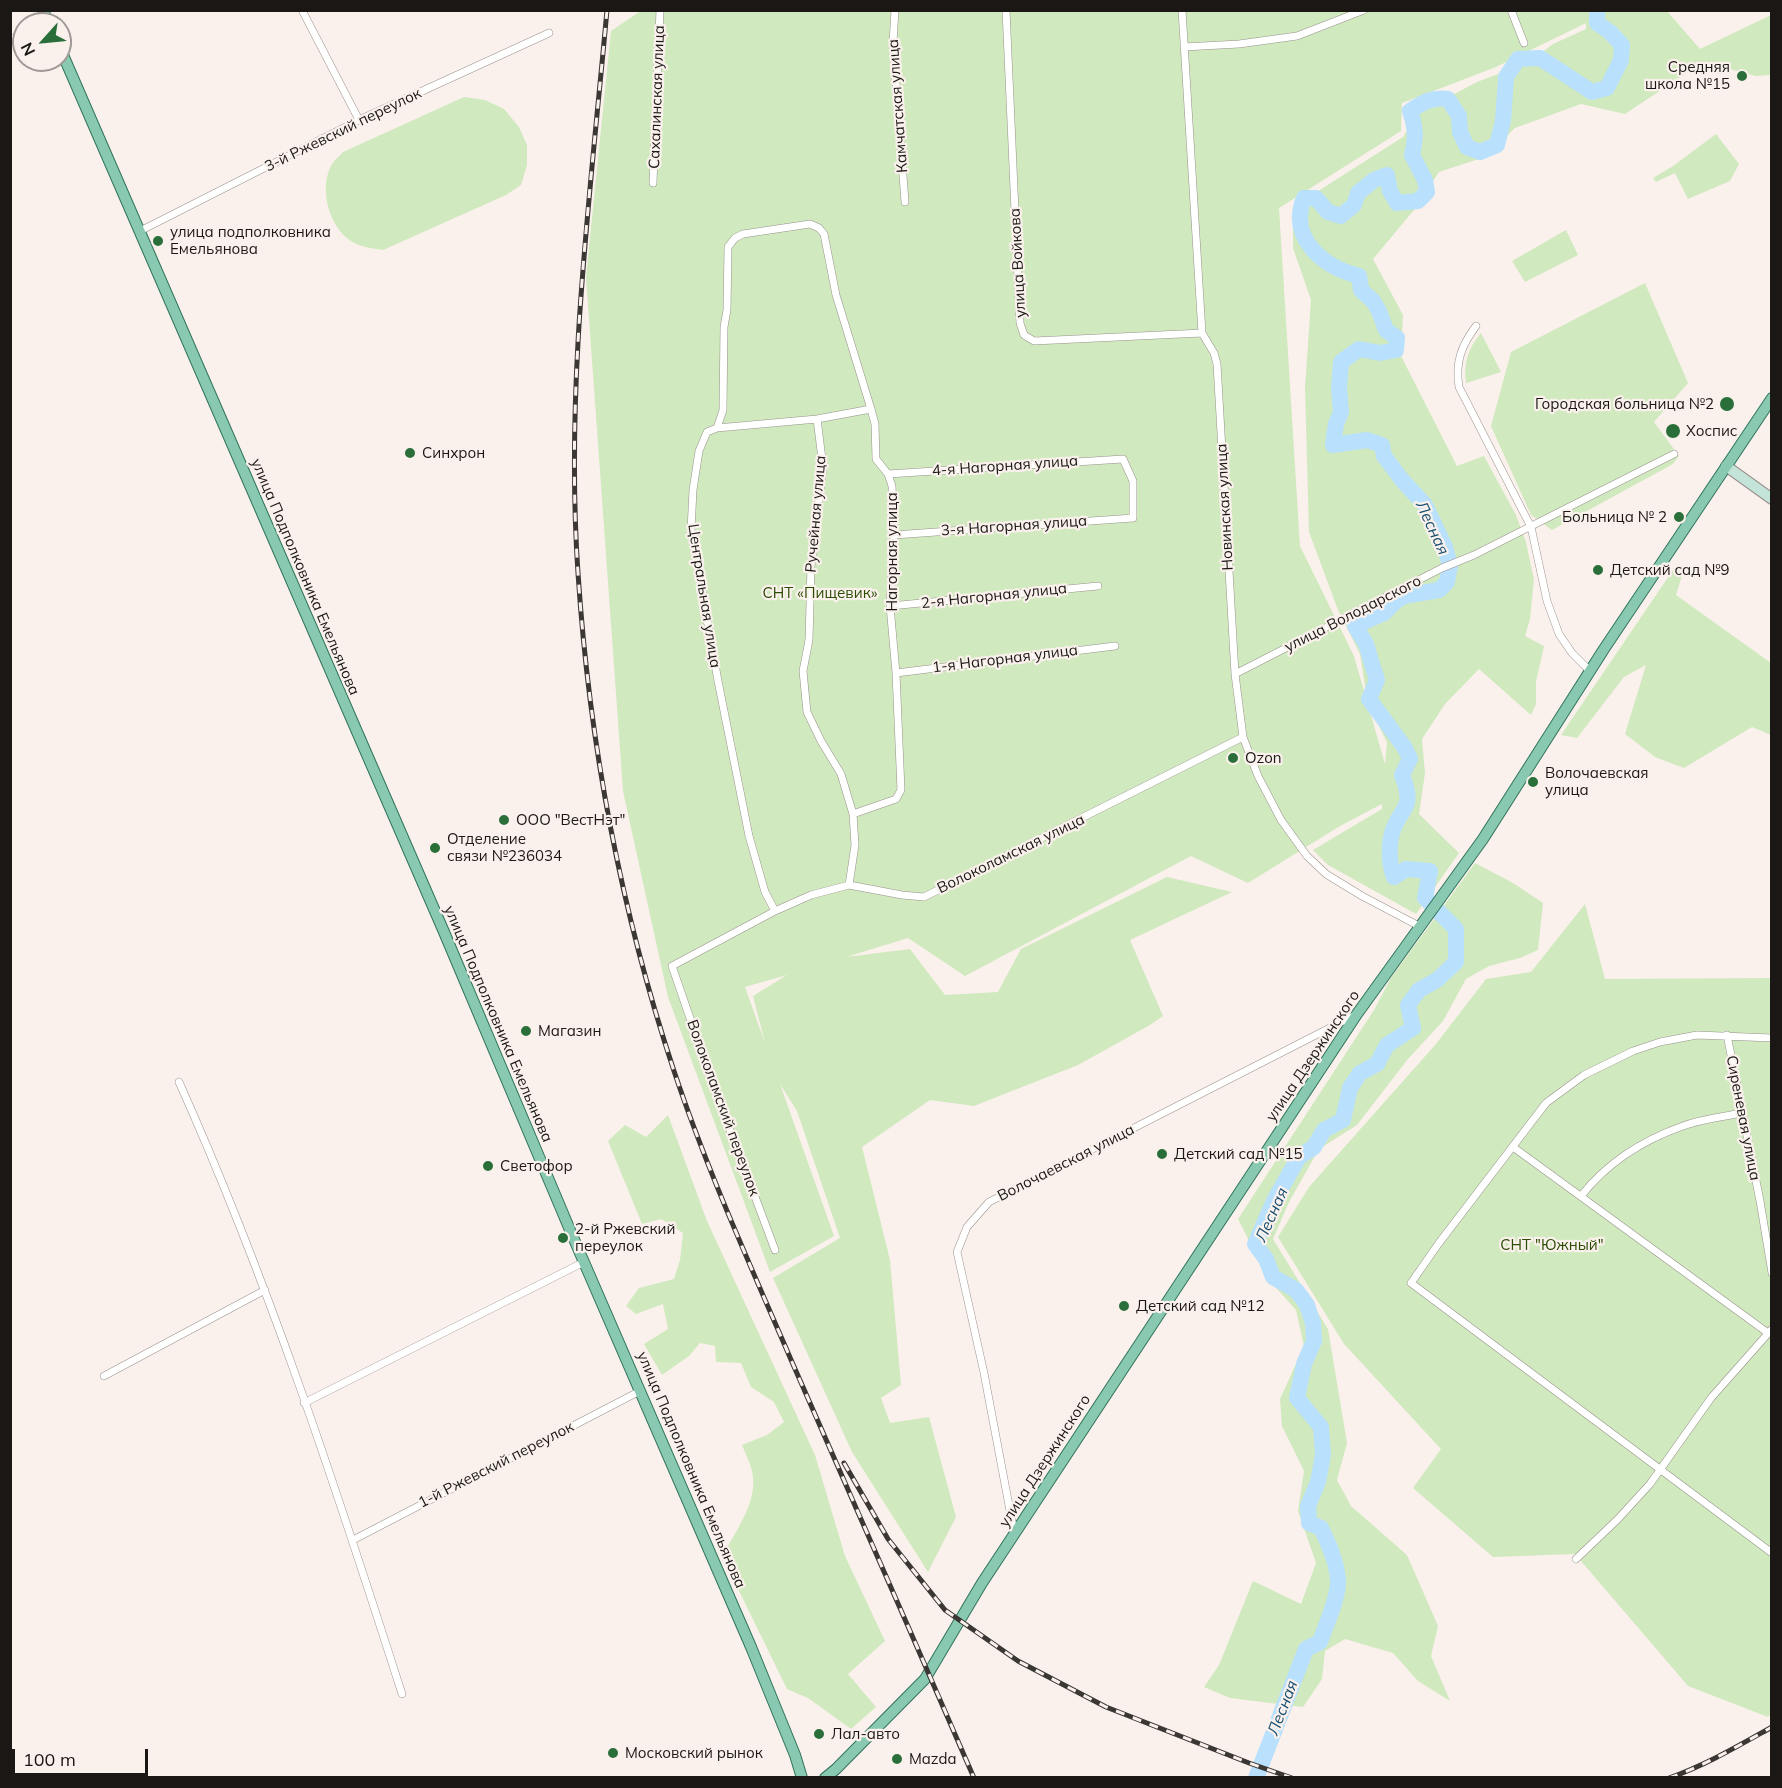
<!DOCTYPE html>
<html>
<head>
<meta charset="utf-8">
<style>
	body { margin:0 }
	#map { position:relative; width:1782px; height:1788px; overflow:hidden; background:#faf1ec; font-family:Mulish,sans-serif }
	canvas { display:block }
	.frame { position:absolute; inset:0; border:12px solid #1a1715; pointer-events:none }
	.north { position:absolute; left:12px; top:12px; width:60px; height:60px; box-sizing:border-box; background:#faf1ec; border:2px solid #a09a96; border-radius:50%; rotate:243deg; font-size:16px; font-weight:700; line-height:24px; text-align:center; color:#1a1715 }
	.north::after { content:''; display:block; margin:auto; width:21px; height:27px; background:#2a6f3a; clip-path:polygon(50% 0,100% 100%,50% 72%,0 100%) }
	.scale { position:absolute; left:12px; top:1749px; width:136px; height:27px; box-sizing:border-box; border:3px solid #1a1715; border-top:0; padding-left:8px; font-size:18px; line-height:21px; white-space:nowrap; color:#1a1715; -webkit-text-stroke:4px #faf1ec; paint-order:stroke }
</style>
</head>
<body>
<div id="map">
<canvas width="1782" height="1788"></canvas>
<div class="frame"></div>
<div class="north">N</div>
<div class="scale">100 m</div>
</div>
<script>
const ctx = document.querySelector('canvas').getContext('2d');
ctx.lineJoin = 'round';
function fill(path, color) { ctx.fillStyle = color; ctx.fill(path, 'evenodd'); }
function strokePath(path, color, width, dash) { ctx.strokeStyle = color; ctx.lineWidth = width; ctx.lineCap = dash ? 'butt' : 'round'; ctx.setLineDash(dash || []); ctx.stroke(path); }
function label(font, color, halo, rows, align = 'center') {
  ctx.font = font + ' Mulish,sans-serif'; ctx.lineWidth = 4.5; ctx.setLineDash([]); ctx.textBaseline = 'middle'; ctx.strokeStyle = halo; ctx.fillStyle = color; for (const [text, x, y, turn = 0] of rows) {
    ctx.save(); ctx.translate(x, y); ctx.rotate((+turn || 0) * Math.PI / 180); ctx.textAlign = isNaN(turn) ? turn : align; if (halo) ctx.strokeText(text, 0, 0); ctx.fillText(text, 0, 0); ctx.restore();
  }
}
fill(new Path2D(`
	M642,10h1024l34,39 71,-34v60l-15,1 -53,-14 -78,52 -44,-10 -66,24 -30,29 -46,15 -25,38 -41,49 30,56 -2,41 56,110 27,-10 32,59 10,27 8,38 -4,39 -5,17 19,10 -8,36v22l-5,11 -52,-46 -34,35 -23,35 3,34 -6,41 40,39 -43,61 -88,-49 -15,-15 69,-41v-5l-42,22 -92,57 -57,-27 -226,120 -57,-38 -62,19 64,-8 35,46 53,-3 23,-43 146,-72 65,15 -102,48 33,76 -13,9 -72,40 -104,41 -44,-6 -68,47 28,113 11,125 -20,13 9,25 39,-6 27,100 -28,55 -76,-120 -79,-174 67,-40 -43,-127 -17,-27 54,152 -64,36 -102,-275 -45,-206 -37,-514 25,-246zM1586,23v6l-33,15 -25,19 -51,19 -59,31 -15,24 -110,70v41l18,52 -6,88 4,144 29,78 22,44 5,32 9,30 13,26 -2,22 -31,-108 -54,-110 -21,-338 122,-77 1,-28 94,-36zM787,975l-34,21 12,47 -20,-56z
	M464,97l21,3 19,9 15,18 8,18v20l-6,20 -15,10 -123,55c-13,-2 -25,-3 -35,-11 -19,-15 -29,-50 -17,-73 2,-5 8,-9 12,-14z
	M1716,134l23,30 -9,17 -42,18 -13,-26 -19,9 -3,-4 20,-12z
	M1566,230l12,25 -53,27 -13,-21z
	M1645,283l43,100 -34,39 25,34 -6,8 -121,66 -21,-15 -40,-89 20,-74z
	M1481,333l20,39 -35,11c-3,-19 2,-35 15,-50z
	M1685,566l-9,29 95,68v72l-19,-8 -68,41 -29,-11 -30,-23 21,-69 -22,12 -47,61 -16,-3 112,-165z
	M1475,863l38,20 30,20 -5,47 -18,8 -31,8 -23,13 -23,42 -35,38 -51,66 -38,24 -30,53 -16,37 55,90 19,114 -10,37 14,26 56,49 31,71 -7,30 19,45 -32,-20 -25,-28 -48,-14 -20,12 -3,28 -19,28 -73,-9 -26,-11 15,-22 34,-84 48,23 15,-41 -18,-52 6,-40 -22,-45 -2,-27 24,-53 -8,-36 -27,-30 -31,-61 136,-209 17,-32z
	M1585,904l20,75 166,-1v736l-3,3 -80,-31 -113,-132 -82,3 -80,-69 28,-39 -97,-105 -66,-107 31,-50 127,-143 50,-65 45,-7z
	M668,1115l39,106 108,234 30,101 40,85 -37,33 28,33 -25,22 -43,-31 -21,-9 -65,-133c13,-23 34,-52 31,-79 -1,-11 -7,-22 -11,-32l25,-10 17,-13 -10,-20 -23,-15 -10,-24 -25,-1 -1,-16 -15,-3 -11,13 -27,19 -18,-31 24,-15 -5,-25 -27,10 -10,-8 13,-18 35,-9 6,-19 3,-27 -22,-14 -19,5 -34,-83 17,-16 21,12z`), '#d0e9be');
strokePath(new Path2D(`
	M1256,1778l50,-129 14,-7c6,-18 17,-40 18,-59 0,-19 -9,-39 -17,-55l-12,-5 -1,-17 10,-24 5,-27 -2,-28 -24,-29 7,-34 10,-23 -1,-18 -6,-18 -11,-15 -23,-13 -7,-18 -11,-15 20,-45 24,-42 15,-10 10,-17 19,-10 7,-32 10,-15 17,-9 10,-19 26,-17 -5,-23 11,-15 18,-10 19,-18v-33l-31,-31 5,-27 -24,-2 -12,8c-6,-16 -6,-39 2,-54 3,-7 10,-14 11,-21 2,-9 -2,-19 -5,-27l8,-16 -5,-11 -36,-49 8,-19 -11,-36 -11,-18 29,-13 12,-12 8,-5 35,-6 8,-8 3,-16 -5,-19 -20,-42 -23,-25 -18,-24 -2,-11 -15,-5 -34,5 3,-21 5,-12 -2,-24 2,-26 18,-13 21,4 16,-3 1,-12 -11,-8 -7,-19 -6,-10 -12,-11 -2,-14c-36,-9 -71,-38 -55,-78h12l12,14 13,4 13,-11 4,-12 16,-13 13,-5 3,16 7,12 21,-2 9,-9 -2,-12 -13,-25c4,-16 4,-27 -2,-44 13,-9 22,-14 38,-12l11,17 1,16 7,15 13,5 17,-7 6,-24 3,-44 12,-18 22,-1 52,34 15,-4 14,-28 1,-15 -12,-13 -13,-9v-13`), '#b9e0fd', 16);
const street = new Path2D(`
	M302,10l57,110
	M895,10l-2,33 12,159
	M1006,10l14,313 4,12 10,6 168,-8
	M1182,10l20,323 12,20 3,11 18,310 8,63 15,39 23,44 26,36 19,18 36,22 57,30
	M1511,10l13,33
	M10,40l14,-6
	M1184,47l55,-3 58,-8 67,-26
	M653,183l7,-173
	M140,231l219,-111 190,-87
	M1476,326c-15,20 -21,37 -17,61l72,140 16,74 12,33 13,19 18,18
	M817,419l6,48 -12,99 -2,74 -6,31 4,41 14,29 20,33 12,40 2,31 -6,40
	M717,428l6,-18 1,-83 3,-17 1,-63 7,-9 8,-4 67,-10 9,4 5,6 12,61 35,114 4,15 1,35 12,15 4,12 2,49 -4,71 6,67 5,117 -5,9 -43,15
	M888,474l235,-15 10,22v37l-239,17
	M890,606l208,-20
	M896,673l219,-27
	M1235,674l207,-106 32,-13 200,-101
	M775,911l-10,-19 -16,-56 -31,-155 -27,-151 2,-40 6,-39 8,-19 10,-4 100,-9 54,-10
	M1727,1035l33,166 12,72
	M1772,1038l-75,-3 -37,7 -27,9 -49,24 -38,28 -107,140 -28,40 361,270
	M179,1082c89,198 157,406 223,612
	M1513,1147l255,186
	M1581,1196c26,-33 62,-56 102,-70 18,-7 40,-9 58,-13
	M775,1250l-63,-168 -40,-116 103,-55 36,-16 38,-10 53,10 22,2 319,-160
	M104,1376l161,-86
	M304,1403l280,-141
	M1014,1532l-30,-159 -27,-121 10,-25 22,-25 366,-187
	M353,1540l287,-149
	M1576,1559l42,-40 32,-35 61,-86 61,-69`);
const secondary = new Path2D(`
	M1726,466l46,33`);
const primary = new Path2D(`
	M43,10l6,14
	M60,48l384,884 126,298 181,417 44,108 7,23
	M825,1778l11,-9 89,-90 57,-96 375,-569 126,-175 121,-190 168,-251`);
strokePath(street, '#99918d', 8);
strokePath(secondary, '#99918d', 12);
strokePath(primary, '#2f735a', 12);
strokePath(street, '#fff', 7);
strokePath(secondary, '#c4e4d9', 10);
strokePath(primary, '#89c9b2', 10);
const rail = new Path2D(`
	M607,10c-17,188 -42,375 -29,563 11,168 43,338 96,498 33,99 77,196 118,291 61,139 122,277 182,416
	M844,1463l44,76 57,71 73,51 88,46 143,56 43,15
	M1669,1778c37,-13 69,-32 103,-51`);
strokePath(rail, '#3b3735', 5);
strokePath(rail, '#faf1ec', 3, [9]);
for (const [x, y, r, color] of [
	[1742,76,6,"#2a6f3a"],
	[158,241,6,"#2a6f3a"],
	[1727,404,8,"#2a6f3a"],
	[1673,431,8,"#2a6f3a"],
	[410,453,6,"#2a6f3a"],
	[1679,517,6,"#2a6f3a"],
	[1598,570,6,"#2a6f3a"],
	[1233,758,6,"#2a6f3a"],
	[1533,782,6,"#2a6f3a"],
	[504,820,6,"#2a6f3a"],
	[435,848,6,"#2a6f3a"],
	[526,1031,6,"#2a6f3a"],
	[1162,1154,6,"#2a6f3a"],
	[488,1166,6,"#2a6f3a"],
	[563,1238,6,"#2a6f3a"],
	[1124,1306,6,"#2a6f3a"],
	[819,1734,6,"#2a6f3a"],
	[613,1753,6,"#2a6f3a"],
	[897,1759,6,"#2a6f3a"]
]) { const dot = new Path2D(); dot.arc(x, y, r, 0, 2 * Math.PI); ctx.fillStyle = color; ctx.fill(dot); strokePath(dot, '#faf1ec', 2); }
label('15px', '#1a1715', '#faf1ec', [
	["Средняя",1730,67,"right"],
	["школа №15",1730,84,"right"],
	["улица подполковника",170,232],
	["Емельянова",170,249],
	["Городская больница №2",1714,404,"right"],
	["Хоспис",1686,431],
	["Синхрон",422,453],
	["Больница № 2",1667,517,"right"],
	["Детский сад №9",1610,570],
	["Ozon",1245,758],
	["Волочаевская",1545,773],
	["улица",1545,790],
	["ООО \"ВестНэт\"",516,820],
	["Отделение",447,839],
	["связи №236034",447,856],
	["Магазин",538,1031],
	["Детский сад №15",1174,1154],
	["Светофор",500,1166],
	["2-й Ржевский",575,1229],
	["переулок",575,1246],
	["Детский сад №12",1136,1306],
	["Лал-авто",831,1734],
	["Московский рынок",625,1753],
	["Mazda",909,1759]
], 'left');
label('15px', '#1a1715', '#faf1ec', [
	["Сахалинская улица",657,97,-88],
	["Камчатская улица",898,106,-94],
	["3-й Ржевский переулок",343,130,-26],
	["улица Войкова",1018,263,-93],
	["4-я Нагорная улица",1005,466,-4],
	["Новинская улица",1225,507,-93],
	["Ручейная улица",816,514,-85],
	["3-я Нагорная улица",1014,526,-4],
	["Нагорная улица",892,552,-90],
	["улица Подполковника Емельянова",305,577,67],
	["Центральная улица",704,596,81],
	["2-я Нагорная улица",994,596,-6],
	["улица Володарского",1353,614,-27],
	["1-я Нагорная улица",1005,659,-7],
	["Волоколамская улица",1011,854,-26],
	["улица Подполковника Емельянова",498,1024,67],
	["улица Дзержинского",1313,1056,-56],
	["Волоколамский переулок",723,1108,70],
	["Сиреневая улица",1743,1118,79],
	["Волочаевская улица",1066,1163,-27],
	["улица Дзержинского",1045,1461,-57],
	["1-й Ржевский переулок",496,1465,-27],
	["улица Подполковника Емельянова",691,1470,67]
]);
label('15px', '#2a4c03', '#faf1ec', [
	["СНТ «Пищевик»",820,593],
	["СНТ \"Южный\"",1552,1245]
]);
label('italic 16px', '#164e71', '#faf1ec', [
	["Лесная",1432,528,65],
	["Лесная",1272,1215,-66],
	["Лесная",1283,1708,-69]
]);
</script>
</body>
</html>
